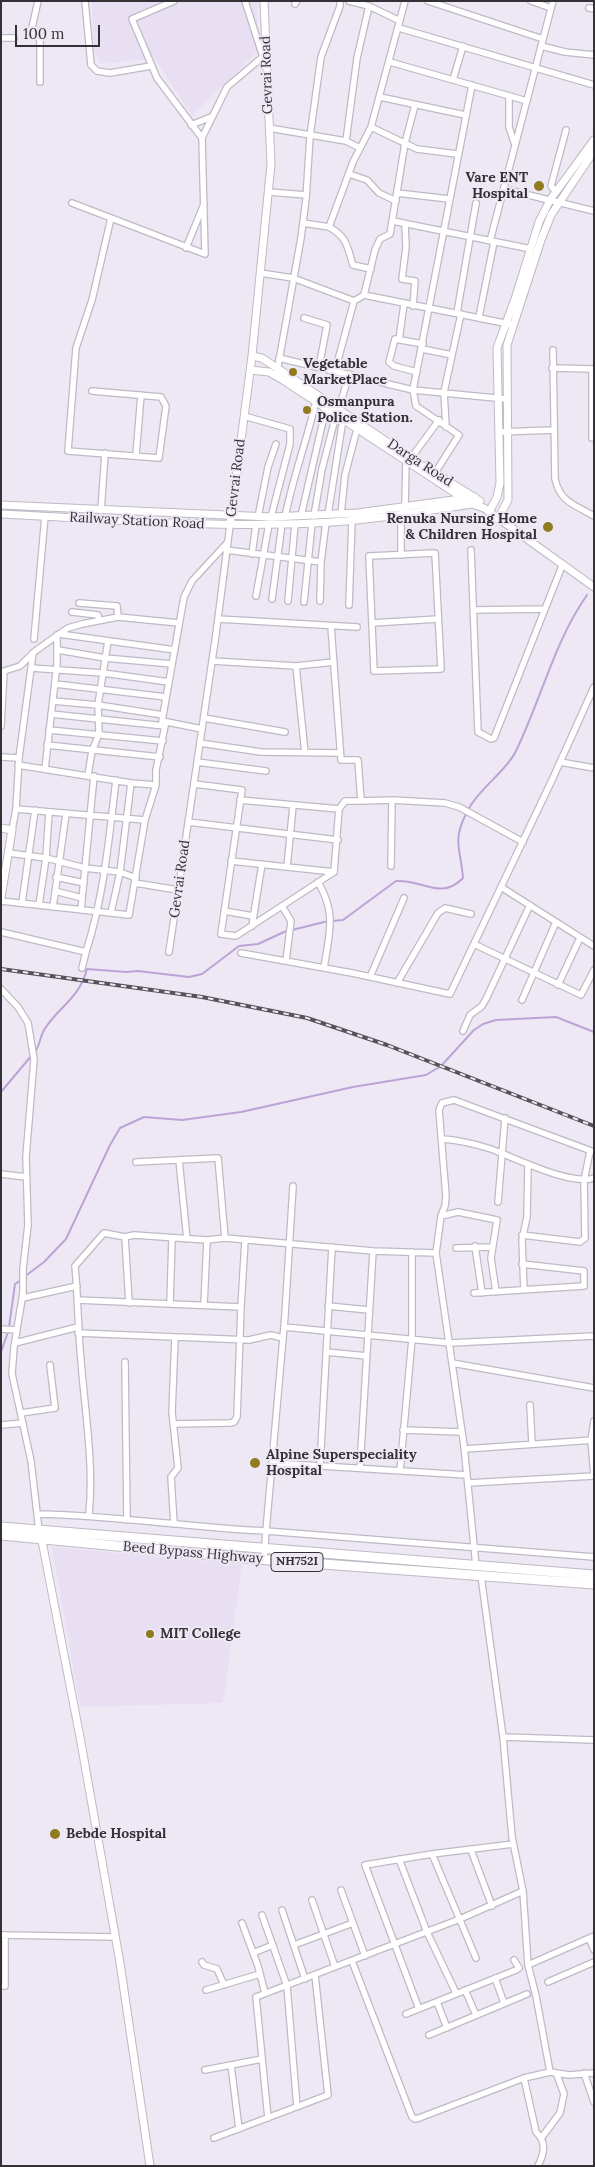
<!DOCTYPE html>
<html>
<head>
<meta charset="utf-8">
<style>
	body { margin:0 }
	#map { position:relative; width:595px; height:2167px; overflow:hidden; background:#eee8f4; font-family:Lora,serif }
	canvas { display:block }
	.frame { position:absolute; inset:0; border:2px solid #333136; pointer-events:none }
	.scale { position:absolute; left:15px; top:25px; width:85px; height:22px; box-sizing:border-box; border:2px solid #333136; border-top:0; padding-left:6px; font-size:15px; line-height:18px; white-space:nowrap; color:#333136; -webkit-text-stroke:4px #eee8f4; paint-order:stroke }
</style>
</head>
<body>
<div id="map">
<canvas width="595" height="2167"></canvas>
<div class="frame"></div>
<div class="scale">100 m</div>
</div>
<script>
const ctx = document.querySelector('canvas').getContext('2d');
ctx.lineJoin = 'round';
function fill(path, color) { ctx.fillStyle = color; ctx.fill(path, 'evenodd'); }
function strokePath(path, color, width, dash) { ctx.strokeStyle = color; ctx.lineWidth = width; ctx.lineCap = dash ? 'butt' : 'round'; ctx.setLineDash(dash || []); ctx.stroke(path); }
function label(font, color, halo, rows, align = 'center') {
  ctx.font = font + ' Lora,serif'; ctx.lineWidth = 4; ctx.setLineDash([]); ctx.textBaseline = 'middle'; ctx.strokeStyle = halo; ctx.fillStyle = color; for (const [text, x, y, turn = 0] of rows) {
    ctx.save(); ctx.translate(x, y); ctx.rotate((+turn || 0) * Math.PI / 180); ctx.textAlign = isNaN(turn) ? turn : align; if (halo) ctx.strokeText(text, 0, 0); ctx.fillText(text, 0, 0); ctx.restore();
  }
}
fill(new Path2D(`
	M92,1h165v51l-65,64 -38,-58 -53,6 -7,-13z
	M52,1547l190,17 -19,139 -143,4z`), '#e8dff3');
strokePath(new Path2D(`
	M468,810c12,-23 37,-37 48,-59 25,-51 38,-109 71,-156
	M332,921l11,-1 53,-39c26,-2 45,20 67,-3 -2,-28 -11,-37 3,-64
	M35,1052c5,-7 5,-15 9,-22 15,-24 35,-31 43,-61l39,3 12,-1 51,6 13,-3 37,-28 19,-2 26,-12 44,-11
	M1,1092l31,-37
	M24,1277l20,-15 22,-23 44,-94 10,-17 24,-11 38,3 59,-8 112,-25 73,-12 15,-9 33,-36 9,-6 13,-4 60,-3 38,15
	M9,1327l6,-43 6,-4
	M1,1352l7,-20`), '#bca3d6', 2);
const minor = new Path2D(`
	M38,1l-7,31 9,7v43
	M85,1l6,64 6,6 13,2 41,-7
	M174,1l-42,18 25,59 45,60
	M245,1l18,56
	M349,1l20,5 31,15
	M405,1l-34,126 46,22 40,5
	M428,1l115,38
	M531,1l20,7
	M295,4l2,-3
	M589,8l5,1
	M399,28l195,57
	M1,38h13
	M541,46l24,6 29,3
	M390,62l137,39
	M453,80l10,-34
	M509,96v31l6,18
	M380,97l85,18
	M191,125l20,-8
	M269,128l77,13
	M360,148l-14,-7 11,-83 12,-52
	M349,174l18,6 12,13 17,8
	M504,189l90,22
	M269,192l37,3
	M556,192l-5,-6 15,-56
	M397,193l52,6
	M72,203l133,51 -3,-116 25,-51 39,-33
	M393,221l138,28
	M303,223l26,4
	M405,224l1,23 -4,32 13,2 -2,25
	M490,241l63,-240
	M186,248l18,-44
	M371,269l-18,-4c-6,-19 -6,-28 -24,-38l24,-65 18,-35
	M260,273l33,5 61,23
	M364,295l145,29
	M457,313l19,-110
	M479,317l15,-75
	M304,318l23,7 -8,42
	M399,340l5,-36
	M422,349l30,6
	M553,350l2,129c5,23 20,26 39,37
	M279,358l134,32 93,9
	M552,368l42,1
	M592,369v69
	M335,371l19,-70 10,-6 11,-45 5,-11 10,-5 15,-91 10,-38
	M277,372l24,-134 5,-39 4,-63 11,-79 19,-51v-5
	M417,372l-23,-6 -5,-4 6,-23 28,5
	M92,391l69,6 5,9 -7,52 -91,-7 8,-103 16,-48 19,-82
	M339,409l10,-35
	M244,416l46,13v15l-19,73
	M446,427l-2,-35 17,-78
	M499,432l55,-2
	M136,455l5,-60
	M411,458l28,-38
	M435,473l24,-38 -43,-29 -3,-16 59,-305
	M101,511l4,-58
	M341,514l4,-39 12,-46
	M328,515l15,-96
	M301,516l25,-108
	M314,516l8,-47 14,-54
	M258,517l10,-50 8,-23
	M285,517c8,-40 22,-77 31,-116
	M226,550l95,12
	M471,550l7,182 13,7 3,-1 68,-172
	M435,553l6,116 -67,2 -5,-115z
	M252,554l4,-29
	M401,555v-40l4,-8 1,-48
	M256,596l13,-72
	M272,599l10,-75
	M288,601l7,-77
	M320,601l1,-39 5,-40
	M304,602l8,-79
	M79,603l38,3 1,11
	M349,605l3,-85
	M474,610l71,-1
	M72,612l26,3 1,5
	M218,619l139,8
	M372,623l66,-4
	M331,626l10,134h17l3,41 31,-1 -1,66
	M59,634l116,16
	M34,639l11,-123
	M58,650l47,8 67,6
	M212,661l84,5
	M31,668l72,5 66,9
	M1,672l19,-6 14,-14 25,-18 9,-6 14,-4 36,-7 61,6
	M55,684l111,13
	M53,701l45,4 65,10
	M51,714l114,12
	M204,718l81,14
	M162,721l40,8
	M1,726l3,-55
	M49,730l114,11
	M200,743l61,9 79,1
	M47,745l113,12
	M305,753l-9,-87 38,-4
	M1,757l18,1
	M197,762l69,9
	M560,762l34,6
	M18,765l113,18 25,2
	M45,769l12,-105v-29
	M88,775l4,-24 7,-17 -1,-29 10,-64
	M194,784l48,6 -21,144 15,2 98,-64
	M240,800l99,9
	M392,800l53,3 14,4 64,35
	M16,809l129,11
	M188,822l150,18
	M12,830l4,-21 3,-51 14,-105
	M9,853l37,5 39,10 35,4 16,6
	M231,861l103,11
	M287,867l6,-61
	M334,872l5,-63 6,-8h16
	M56,877l28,6
	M318,882c19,32 11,52 6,86
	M135,883l43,7
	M501,887l93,59
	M55,891l27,7
	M1,901l128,14 16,-95 11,-35v-15l9,-44 -3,-5 22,-124 8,-16 35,-38
	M22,903l13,-93
	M39,905l7,-47 3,-46
	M282,906l9,15 -5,40
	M53,907l13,-93
	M81,910l13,-134
	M224,911l29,5
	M111,913l9,-41 11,-89
	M252,926l10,-62
	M1,932l85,20c18,-56 23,-114 30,-172
	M474,944l107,51 13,-25
	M169,952l47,-318 14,-109
	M241,953l111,20 98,21 102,-214 42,-93
	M82,968l4,-16
	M370,977l34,-79
	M397,983l41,-70 7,-5 26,6
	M558,985l22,-47
	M1,989l17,18 10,16 6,36 -8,98 2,68 -5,44v24l-9,54 -2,27 19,87 8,70
	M522,1000l34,-78
	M463,1031l7,-16 12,-9 4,-7 44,-94
	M442,1139c17,1 33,5 49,10 24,9 80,37 103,29
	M179,1160l8,79
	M136,1162l82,-4 7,80
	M1,1174l25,3
	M498,1202l7,-84
	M441,1216l17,-4 39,8 -6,38 5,34
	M522,1235l58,7 5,-4 -1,-57 6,-30
	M125,1237l4,66
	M475,1246l7,47
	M456,1248l36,-1
	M524,1290l-2,-50 5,-23 1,-53
	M474,1293l110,-7v-15l-62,-7
	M23,1298l54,-12
	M77,1300l164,7 4,-67
	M170,1304l2,-66
	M204,1305l3,-65
	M328,1306l41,4
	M284,1327l166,16 144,-7
	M1,1329l16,1
	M78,1333l171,7 22,-5 12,3
	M15,1343l63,-16
	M326,1352l41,4
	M125,1362l2,158
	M452,1363l142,25
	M530,1405l2,39
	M21,1413l34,-5 -5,-43
	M173,1424l57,-1 4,-1 3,-5 4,-110
	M1,1425l22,-2
	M403,1430l59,2
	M465,1449l129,-9
	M273,1463l194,12
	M320,1466l12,-219
	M360,1468l13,-217
	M400,1471l12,-132v-87
	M594,1476l-3,-36 3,-19
	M468,1483l126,-7
	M37,1514c77,1 153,14 229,17l19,-216 8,-129
	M89,1515c5,-51 -4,-103 -8,-154 -3,-31 -3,-63 -6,-95l29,-33 21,4 9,-2 73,5 18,-2 148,13 63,2
	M174,1524l-3,-47 7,-9 -6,-56 3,-75
	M264,1559l2,-28 328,26
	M476,1566l-12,-120 -28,-193 5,-37 4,-10 1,-10 -7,-86 3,-7 12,-3 140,52
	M481,1576l22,161 9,100 11,54 5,74 8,31 14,76 19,3 25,-2
	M503,1737l91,3
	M471,1850l21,56
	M432,1854l44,104
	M399,1859l28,73 29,61
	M341,1890l24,66
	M312,1900l23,67
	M282,1910l23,69
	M262,1915l25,71 10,121
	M242,1923l16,43 7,27
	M1,1935l114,2
	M589,1938l5,12
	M294,1945l59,-22
	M253,1953l20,-8
	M352,1961l60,156 3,2 4,-1 105,-40
	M202,1962l2,3 13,4 7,16
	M528,1965l66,-29
	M495,1978l9,25
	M548,1982l46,-20
	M1,1986h4v-51
	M206,1990l54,-16
	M465,1990l11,25
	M437,2002l10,26
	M419,2009l-54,-144 67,-11 81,-10
	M406,2014l110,-44 3,-2 -5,-8
	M429,2035l98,-41
	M231,2065l8,64
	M205,2070l57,-11
	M584,2073l10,29
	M268,2118l-12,-121 204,-78 63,-28
	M542,2137l18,-24 4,-19 -7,-19
	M214,2138l114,-43 -13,-120
	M538,2166c6,-12 9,-24 -2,-34l-12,-54 26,-6`);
const tertiary = new Path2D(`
	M252,356l10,2 149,100
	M250,370l19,2 14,8 189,124 12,4 110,79
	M424,466l53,33
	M1,505l270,12 87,-4 117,-16
	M489,512l8,-15 3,-14 -3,-135 18,-49 24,-77 11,-22 44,-60
	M1,514c104,5 208,14 312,9 53,-2 106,-11 159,-19l8,-3
	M498,519l10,-19 -1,-155 34,-105 10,-25 43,-64
	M230,525l22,-169 19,-192 -7,-163
	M1,828l11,2 -11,68
	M41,1536l39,201 40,226 30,203`);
const trunk = new Path2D(`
	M1,1527l593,48
	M1,1535l254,24 339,25`);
strokePath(minor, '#bfb9c5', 8);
strokePath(tertiary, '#bfb9c5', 9);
strokePath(trunk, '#bfb9c5', 11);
strokePath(minor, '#fff', 5.5);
strokePath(tertiary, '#fff', 7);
strokePath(trunk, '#fff', 9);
const rail = new Path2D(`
	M1,969l201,28 105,21 80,27 207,81`);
strokePath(rail, '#555258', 4);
strokePath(rail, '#eee8f4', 2, [5.5]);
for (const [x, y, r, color] of [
	[539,186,6,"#917b21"],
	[293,372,5,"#917b21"],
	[307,410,5,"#917b21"],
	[548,527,6,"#917b21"],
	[255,1463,6,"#917b21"],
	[150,1634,5,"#917b21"],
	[55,1834,6,"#917b21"]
]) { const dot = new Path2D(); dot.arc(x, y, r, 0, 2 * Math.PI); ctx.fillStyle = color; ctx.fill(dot); strokePath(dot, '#eee8f4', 2); }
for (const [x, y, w] of [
	[297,1562,52]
]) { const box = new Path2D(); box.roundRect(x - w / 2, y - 9.5, w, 19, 4); ctx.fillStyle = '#eee8f4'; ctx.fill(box); strokePath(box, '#333136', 1); }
label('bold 12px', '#333136', null, [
	["NH752I",297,1562]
]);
label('14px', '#333136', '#eee8f4', [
	["Gevrai Road",267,75,-92],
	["Darga Road",420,463,33],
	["Gevrai Road",236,478,-83],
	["Railway Station Road",137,521,3],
	["Gevrai Road",180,879,-82],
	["Beed Bypass Highway",193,1553,5]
]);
label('bold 14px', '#333136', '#eee8f4', [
	["Vare ENT",528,178,"right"],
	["Hospital",528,194,"right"],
	["Vegetable",303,364],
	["MarketPlace",303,380],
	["Osmanpura",317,402],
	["Police Station.",317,418],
	["Renuka Nursing Home",537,519,"right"],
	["& Children Hospital",537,535,"right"],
	["Alpine Superspeciality",266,1455],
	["Hospital",266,1471],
	["MIT College",160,1634],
	["Bebde Hospital",66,1834]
], 'left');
</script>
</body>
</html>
